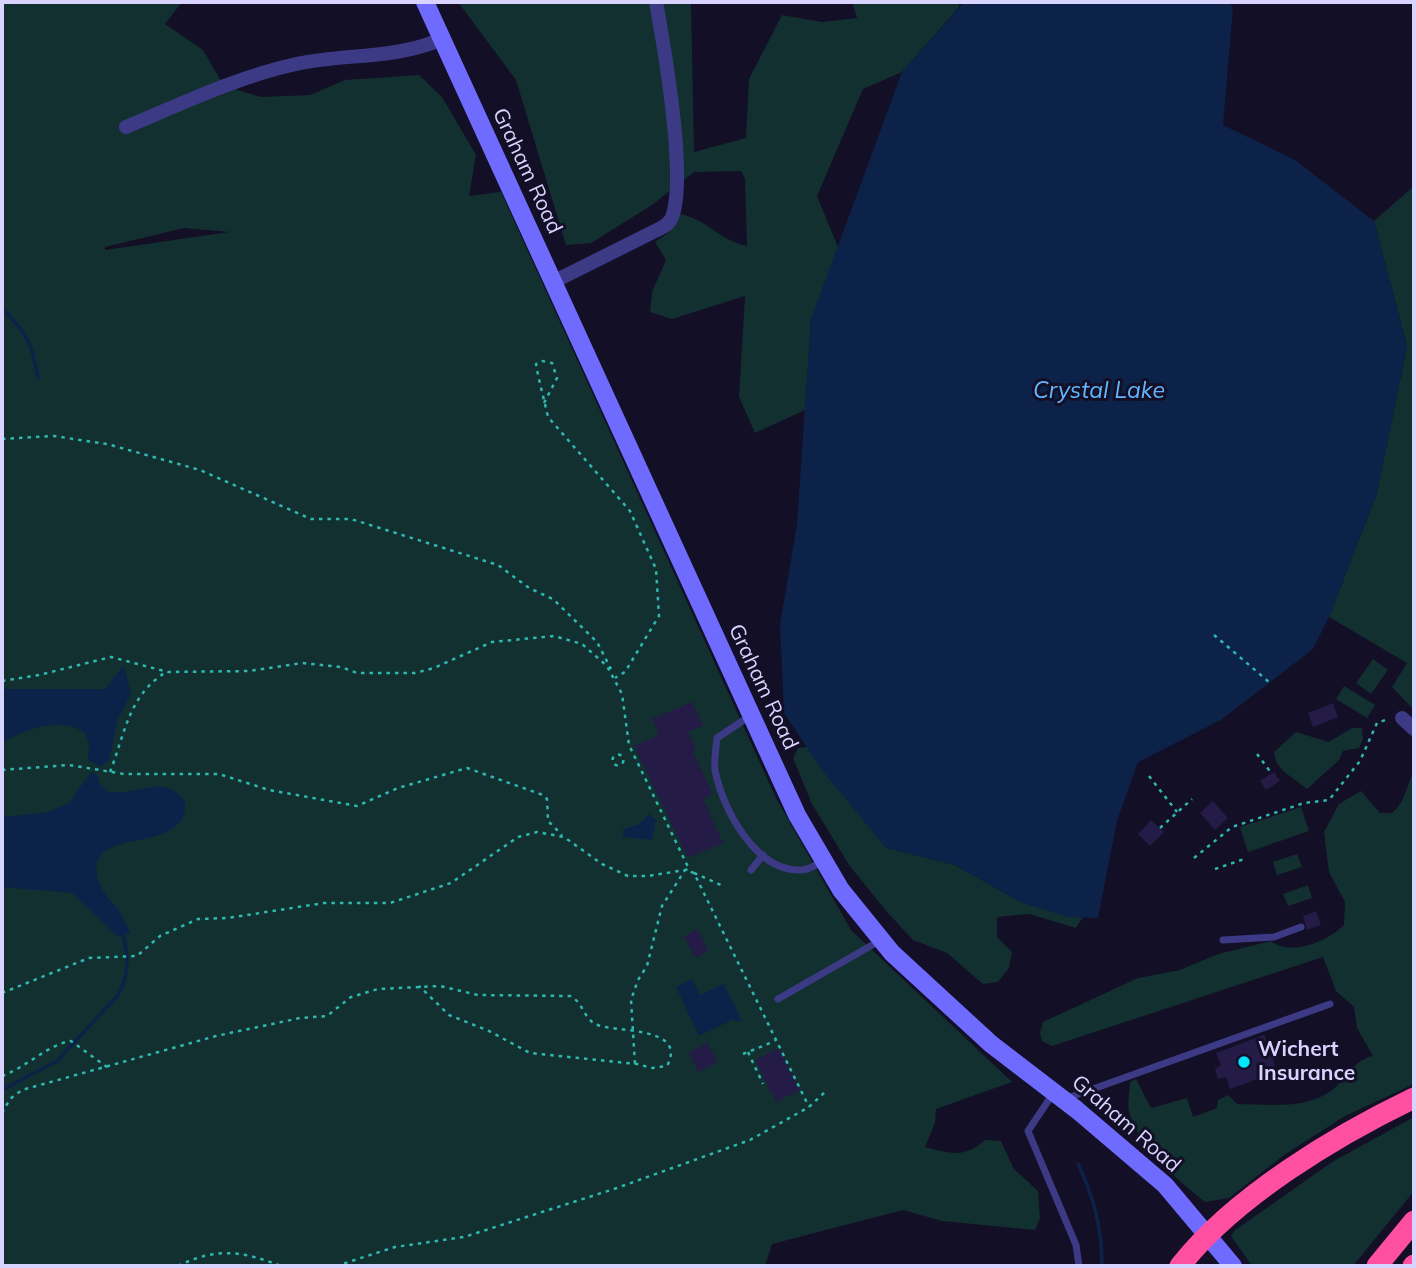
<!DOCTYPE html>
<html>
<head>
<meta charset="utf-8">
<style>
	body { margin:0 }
	#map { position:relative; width:1416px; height:1268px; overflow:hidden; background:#130f26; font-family:Mulish,sans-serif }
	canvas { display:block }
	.frame { position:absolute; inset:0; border:4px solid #d9d4ff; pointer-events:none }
</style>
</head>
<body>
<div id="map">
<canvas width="1416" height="1268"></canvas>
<div class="frame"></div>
</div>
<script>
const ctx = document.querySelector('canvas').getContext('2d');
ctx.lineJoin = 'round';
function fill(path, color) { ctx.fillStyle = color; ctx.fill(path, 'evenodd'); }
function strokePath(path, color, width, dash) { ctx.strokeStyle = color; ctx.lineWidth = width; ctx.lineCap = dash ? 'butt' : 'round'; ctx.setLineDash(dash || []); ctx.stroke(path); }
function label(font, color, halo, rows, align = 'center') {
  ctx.font = font + ' Mulish,sans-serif'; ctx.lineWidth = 6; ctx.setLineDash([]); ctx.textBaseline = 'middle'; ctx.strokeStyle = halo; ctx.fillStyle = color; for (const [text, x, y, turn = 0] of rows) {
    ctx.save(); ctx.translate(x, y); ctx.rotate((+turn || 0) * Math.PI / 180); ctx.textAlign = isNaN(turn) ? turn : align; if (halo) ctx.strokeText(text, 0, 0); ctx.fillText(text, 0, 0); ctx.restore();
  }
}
fill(new Path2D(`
	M2,2h180l-17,22 38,26 21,36 37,11 49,-2 35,-15 74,-5 23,22 34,58 -7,41 32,-4 275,606 75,132 161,152 -76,27 -1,14 -10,24c24,6 40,12 60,-7l16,1 13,28 24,22 2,27 -5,12 -93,-9 -39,-11 -131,34 -7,22h-763zM184,228l45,4 -124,18v-3z
	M458,2h233l3,150 52,-14 3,-59 33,-64 40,7 35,-4 -5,-16h107v5l-57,65 -39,17 -46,107 21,51 -27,73 -6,90 -50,23 -16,-36 6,-101 -73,23 -22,-7 2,-20 14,-32 -11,-18 13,-9 12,-19c29,6 38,26 67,32l-2,-67 -4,-8 -47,1 -42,33 -61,38 -25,2 -50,-165z
	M1414,186v524l-22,-23 15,-24 -78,-46 48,-124 30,-147 -33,-125z
	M1373,659l15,11 -17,24 -15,-11z
	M1344,686l31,19 -8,13 -31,-19z
	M1352,728h10l1,11 -4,9 -16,3 -4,9 -32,29 -24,-18 -7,-9 -2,-10 22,-20 33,10z
	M807,747l80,101 68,17 68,38 60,14 -7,11 -47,-14 -32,3v20l15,15 -3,16 -11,14 -15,2 -36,-31 -34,-13 -26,-28 -38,-47 -37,-61 -19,-46 5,-10z
	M1414,771v313l-69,32 -61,39 -55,43 -24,4c-29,-24 -62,-50 -75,-87 -4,-9 0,-23 0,-33l6,-3 15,29 36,-10 6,19 24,-9 1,-8 10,-5 9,9c35,0 72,7 100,-18 12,-13 19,-26 36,-30l-16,-28 -3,-21 -18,-16 -13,-34 -271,89 -10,-5 -2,-8 3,-11 95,-44 42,-8 38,-16 53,-13c20,16 57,0 73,-16l1,-23 -16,-30 -5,-40 15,-28 22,-13 19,22h12c14,-12 14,-26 22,-42z
	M1301,807l8,24 -61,21 -8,-25z
	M1297,854l5,13 -25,8 -4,-13z
	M1308,885l4,13 -24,8 -5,-12z
	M1414,1117v74l-61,75h-101l-21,-30 3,-5 98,-69z`), '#12302f');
fill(new Path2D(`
	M964,2h264l5,5 -10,118 72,35 79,61 33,125 -30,147 -48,124 -16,32 -92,71 -83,42 -21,59 -19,97 -30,-1 -45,-14 -68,-38 -69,-17 -65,-79 -37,-56 -4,-88 17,-101 14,-205 91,-247z
	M124,665l7,29 -13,25 -9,41 -9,7 -12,-7 1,-17 -4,-10c-25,-18 -61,-3 -83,10v-54h103z
	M91,772l6,2 3,10 8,8c27,4 58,-20 77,10 4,57 -106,19 -86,80 4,13 15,21 22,31 4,7 6,13 9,20l-12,4 -46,-44 -70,-6v-70l46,-5 21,-9z
	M649,814l7,6 -4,20 -29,-3v-8l15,-4z
	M692,979l8,16 24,-11 18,36 -6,2 -2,-3 -35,17 -23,-49z`), '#0c2248');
strokePath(new Path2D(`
	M2,308c25,26 30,34 36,70
	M2,1090l55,-29 61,-66c12,-20 10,-40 5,-62
	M1078,1164c16,34 24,64 24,102`), '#0c2248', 3.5);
fill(new Path2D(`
	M692,702l11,23 -15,7 8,18 -3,2 20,42 -10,5 20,44 -35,15 -54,-112 25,-11 -7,-16z
	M1333,703l5,14 -25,10 -5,-14z
	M1274,772l6,9 -14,9 -6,-9z
	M1213,801l15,17 -13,12 -15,-17z
	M1151,820l13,12 -14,14 -12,-12z
	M1316,911l5,14 -14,5 -4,-14z
	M698,929l10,22 -13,7 -11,-22z
	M1264,1035l12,22 -3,4 4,11 -47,17 -4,-12 -8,2 -3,-10 6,-4 -5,-12z
	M708,1043l9,19 -19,10 -9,-20z
	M779,1048l21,42 -24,12 -21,-42z`), '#241b47');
strokePath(new Path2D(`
	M544,403l13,-25 -5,-15 -10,-2 -6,3c3,18 8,35 12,53l82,94 26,58 3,47 -34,56 -10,6
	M2,439l52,-3 53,8 93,26 111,49h40l147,46 31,23 24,11 44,43 14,27
	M1214,635l55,47
	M2,681l37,-6 72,-18 57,15 81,-1 53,-8 39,4 16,6h58l19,-5 58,-26 62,-6 28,8 25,22 15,28 7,51 60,124 -4,1 9,3 115,234
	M1257,754l15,20
	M612.5 760a5.5 5.5 0 1 1 11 0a5.5 5.5 0 1 1-11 0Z
	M2,770l67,-5 55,9h95l50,16 88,16 41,-18 69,-20 76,27 4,4 1,22 14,14
	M110,772c15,-38 18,-76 56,-100
	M1149,776l28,36
	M1160,828l32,-29
	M1194,858l38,-31 72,-24 25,-3 31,-39 17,-38 11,-4
	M1215,869l32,-11
	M694,873l27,12
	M2,993l87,-35 48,-2 23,-20 38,-17 30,-1 96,-15h66l61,-20 67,-46 19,-5 27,5 38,27 26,12h20l37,-6 -23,36 -15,60 -9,14 -7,20 4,64
	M748,1052l15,32
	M743,1054l32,-13
	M2,1076c23,-8 47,-32 69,-35l36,26
	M2,1113l8,-14 12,-9 194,-54 84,-18 27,-2 24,-19 27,-8 62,-3 38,9 92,1c13,6 13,21 25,28 17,9 94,1 72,42l-15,2 -15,-4 -107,-11 -41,-22 -40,-16 -30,-29
	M178,1266c38,-19 65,-15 103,0
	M336,1266l59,-19 69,-10 150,-48 136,-49 59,-33 16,-15`), '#2fb8b0', 2.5, [3.5, 5]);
strokePath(new Path2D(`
	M750,716l-33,22c-1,10 -3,22 -2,32 7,38 41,103 87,100 6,0 14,-5 20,-8
	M751,870l12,-15
	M1223,940l51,-3 27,-10
	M778,999l103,-59
	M1054,1092l-26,39 48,114 3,21
	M1065,1099l265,-95`), '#3d3a85', 7);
strokePath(new Path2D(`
	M126,127c55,-23 111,-50 170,-63 51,-11 97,-4 146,-25
	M553,282l108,-54c5,-3 9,-5 11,-11 15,-39 -8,-171 -16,-215
	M1402,718l12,11`), '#3d3a85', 14);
strokePath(new Path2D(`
	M425,2l372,813 44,75 51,63 99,91 86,66 88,75 68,81`), '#6f6bff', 18);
strokePath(new Path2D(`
	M1180,1266c54,-69 155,-130 234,-168
	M1377,1266l37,-45
	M1413,1266l1,-1`), '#ff4fa3', 21);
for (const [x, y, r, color] of [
	[1244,1062,7,"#00e5ff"]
]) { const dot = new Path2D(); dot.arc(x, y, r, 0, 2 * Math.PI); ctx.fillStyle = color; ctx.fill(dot); strokePath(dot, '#130f26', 2.5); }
label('21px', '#d9d4ff', '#130f26', [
	["Graham Road",527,171,65],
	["Graham Road",763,687,65],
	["Graham Road",1126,1124,41]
]);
label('bold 21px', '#d9d4ff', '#130f26', [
	["Wichert",1258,1050],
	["Insurance",1258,1074]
], 'left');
label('italic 23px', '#62b6ff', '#130f26', [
	["Crystal Lake",1099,391]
]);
</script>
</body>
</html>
